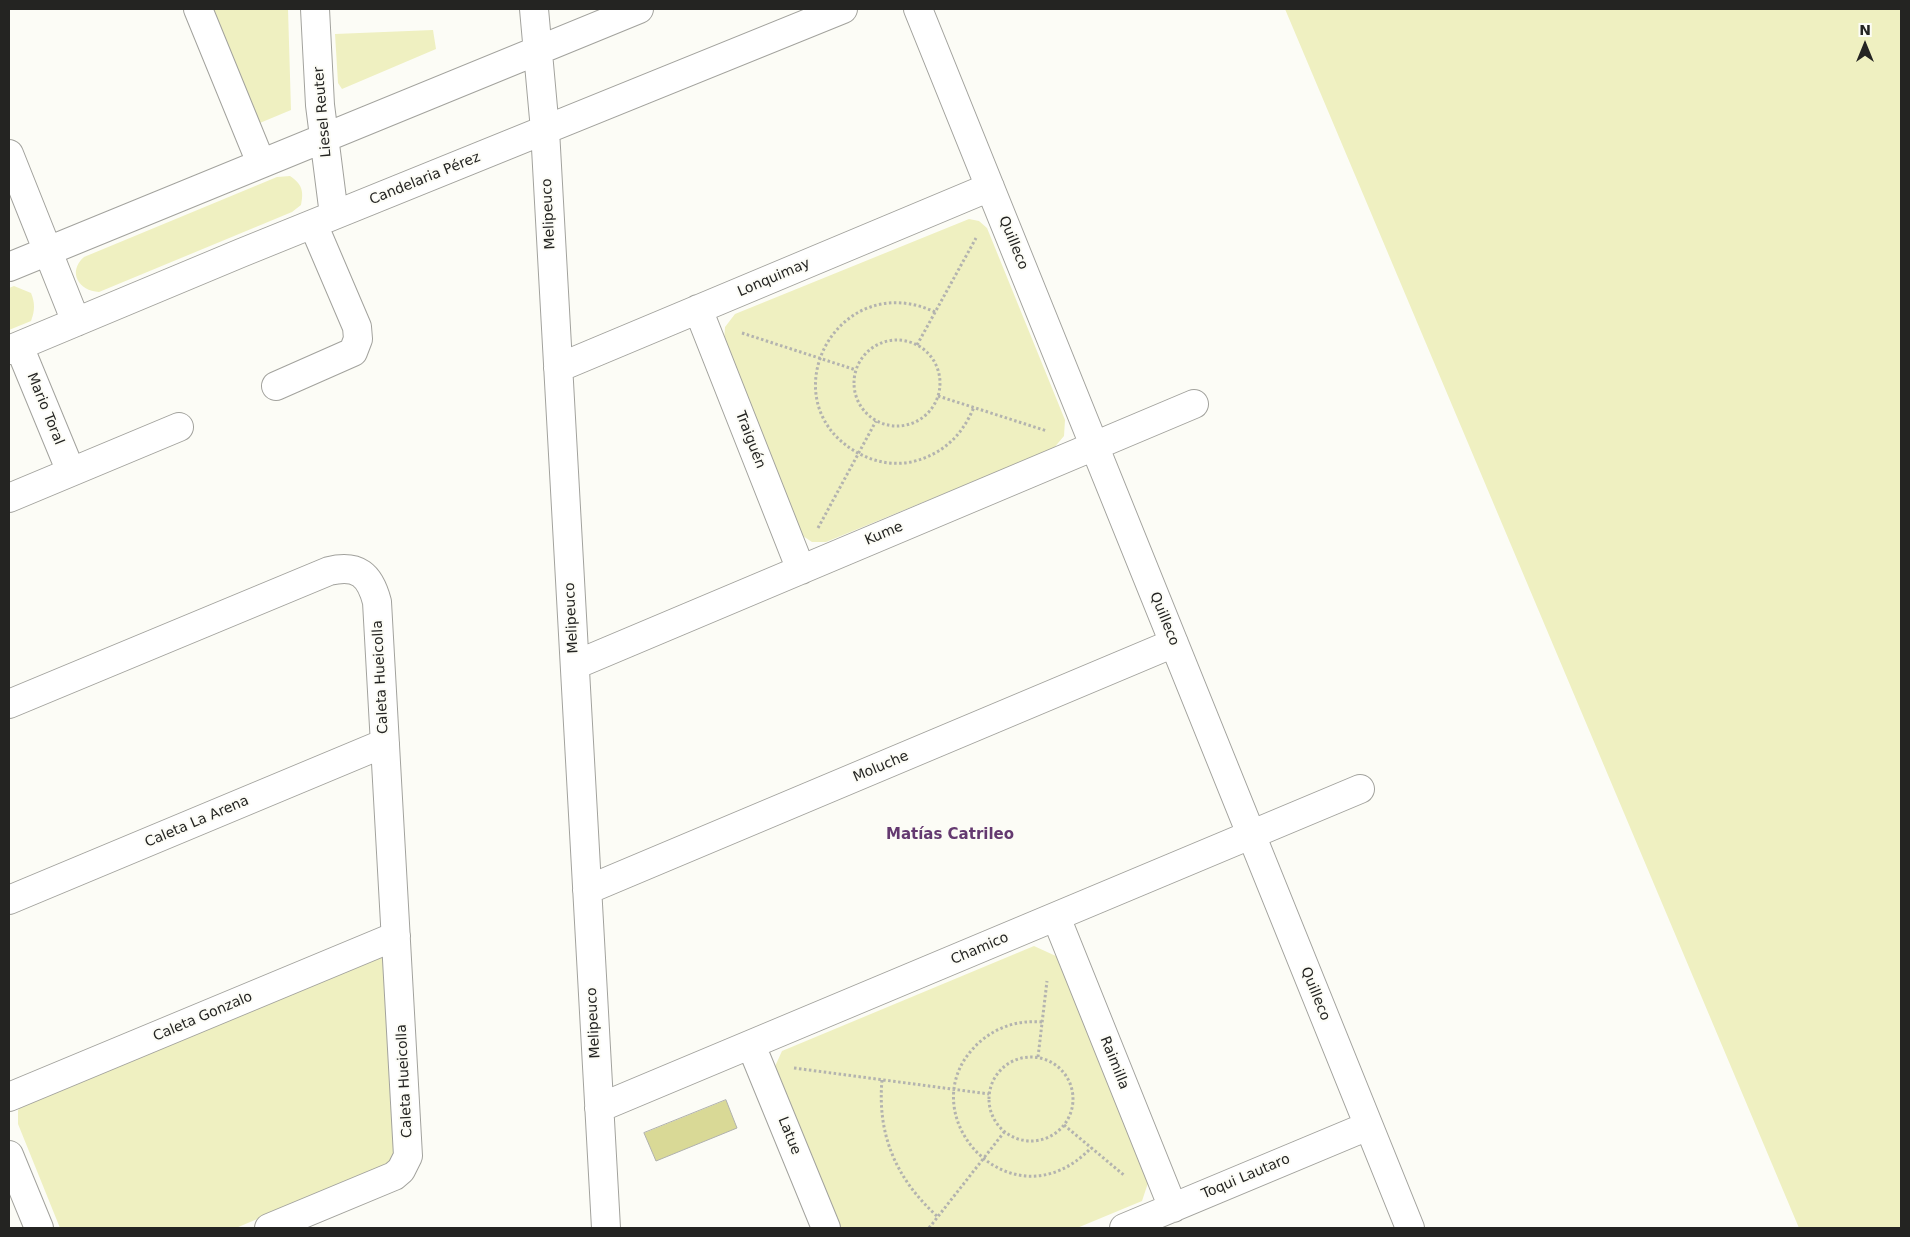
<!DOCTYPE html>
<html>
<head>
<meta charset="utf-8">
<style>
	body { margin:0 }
	#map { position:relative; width:1910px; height:1237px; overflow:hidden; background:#fcfcf6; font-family:"DejaVu Sans",sans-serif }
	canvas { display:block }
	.frame { position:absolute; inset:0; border:10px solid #242422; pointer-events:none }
	.north { position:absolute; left:1840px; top:20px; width:50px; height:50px; -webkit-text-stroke:4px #fcfcf6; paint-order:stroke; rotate:0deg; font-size:14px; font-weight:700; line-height:20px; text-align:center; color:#242422 }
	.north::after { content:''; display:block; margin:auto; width:18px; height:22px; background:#242422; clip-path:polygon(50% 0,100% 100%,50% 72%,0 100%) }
</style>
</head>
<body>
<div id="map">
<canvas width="1910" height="1237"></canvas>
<div class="frame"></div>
<div class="north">N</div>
</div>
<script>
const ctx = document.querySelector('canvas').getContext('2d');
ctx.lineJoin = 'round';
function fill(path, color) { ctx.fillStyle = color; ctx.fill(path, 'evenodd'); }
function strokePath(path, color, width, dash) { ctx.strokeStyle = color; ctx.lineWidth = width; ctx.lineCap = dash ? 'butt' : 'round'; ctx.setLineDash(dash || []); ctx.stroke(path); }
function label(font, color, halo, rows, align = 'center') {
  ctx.font = font + ' "DejaVu Sans",sans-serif'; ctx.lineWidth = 4; ctx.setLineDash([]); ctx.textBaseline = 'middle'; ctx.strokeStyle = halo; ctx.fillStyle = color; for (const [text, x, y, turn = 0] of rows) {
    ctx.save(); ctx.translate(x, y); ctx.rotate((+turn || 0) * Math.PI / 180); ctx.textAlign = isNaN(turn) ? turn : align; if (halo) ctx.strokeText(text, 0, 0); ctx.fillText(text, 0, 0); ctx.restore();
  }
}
fill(new Path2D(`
	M208,9h80l3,101 -36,15z
	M1285,9h616v1219h-102z
	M433,30l3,19 -94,40 -4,-6 -3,-49z
	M290,176c12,8 14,15 11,29l-9,7 -193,80c-20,-1 -32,-20 -15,-35l193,-80z
	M969,219l10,2 8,7 78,192 -1,16 -11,13 -227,93h-14l-9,-6 -79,-194 1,-15 10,-13z
	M14,286l17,7c4,10 4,17 0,28l-22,9v-42z
	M1034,946l24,11 92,220 -8,24 -65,27h-239l-66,-155 10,-22z
	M379,956l5,3 2,7 8,190 -4,7 -154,65h-176l-42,-104v-14l7,-8z`), '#eff0c1');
const building = new Path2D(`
	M726,1100l11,28 -81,33 -12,-28z`);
fill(building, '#d9d996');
strokePath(building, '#b0b1ac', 1);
const minor = new Path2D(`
	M198,9l63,154
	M315,9l5,96 14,110
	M534,9l11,121 61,1098
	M918,9l492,1219
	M9,154l67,168
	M9,267l630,-258
	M698,309l103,261
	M19,346l52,126
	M9,350l232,-97 602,-244
	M558,368l432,-181
	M276,386l77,-34 5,-13 -1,-12 -44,-103
	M9,498l170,-71
	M575,665l619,-261
	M9,704l320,-133c29,-7 41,4 48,31l31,554 -7,14 -7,6 -125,52
	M587,890l587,-247
	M9,900l376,-157
	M1056,917l117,291
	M751,1045l75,183
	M9,1097l387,-161
	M599,1108l761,-319
	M9,1155l30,73
	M1124,1228l244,-102`);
strokePath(minor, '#a2a29d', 30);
strokePath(new Path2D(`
	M935,312c-96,-45 -166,85 -82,138 17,11 38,16 58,12 31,-7 51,-26 63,-55
	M742,333l114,37
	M854 383a43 43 0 1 1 86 0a43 43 0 1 1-86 0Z
	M917,345l59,-107
	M938,396l109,35
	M818,528l58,-107
	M1042,1022c-22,-2 -43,4 -60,18 -81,68 28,192 109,108
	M989 1099a42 42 0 1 1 84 0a42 42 0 1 1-84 0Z
	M1038,1057l9,-76
	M794,1068l195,26
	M882,1080c-5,56 15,100 56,137
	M1064,1125l61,51
	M929,1228l76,-97`), '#b3b3af', 3, [2.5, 2.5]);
strokePath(minor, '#fff', 28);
label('14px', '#242422', '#fcfcf6', [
	["Liesel Reuter",323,112,-95],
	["Candelaria Pérez",425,179,-22],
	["Melipeuco",549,214,-93],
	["Quilleco",1013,243,68],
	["Lonquimay",774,278,-23],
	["Mario Toral",45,409,68],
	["Traiguén",750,440,69],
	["Kume",884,534,-23],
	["Melipeuco",572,618,-93],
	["Quilleco",1164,619,68],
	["Caleta Hueicolla",381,677,-93],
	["Moluche",881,767,-23],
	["Caleta La Arena",197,822,-23],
	["Chamico",980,949,-23],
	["Quilleco",1315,994,68],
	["Caleta Gonzalo",203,1017,-23],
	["Melipeuco",594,1023,-93],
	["Raimilla",1114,1063,68],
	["Caleta Hueicolla",405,1081,-93],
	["Latue",789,1136,68],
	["Toqui Lautaro",1246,1177,-23]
]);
label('bold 15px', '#643970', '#fcfcf6', [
	["Matías Catrileo",950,835]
]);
</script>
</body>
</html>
